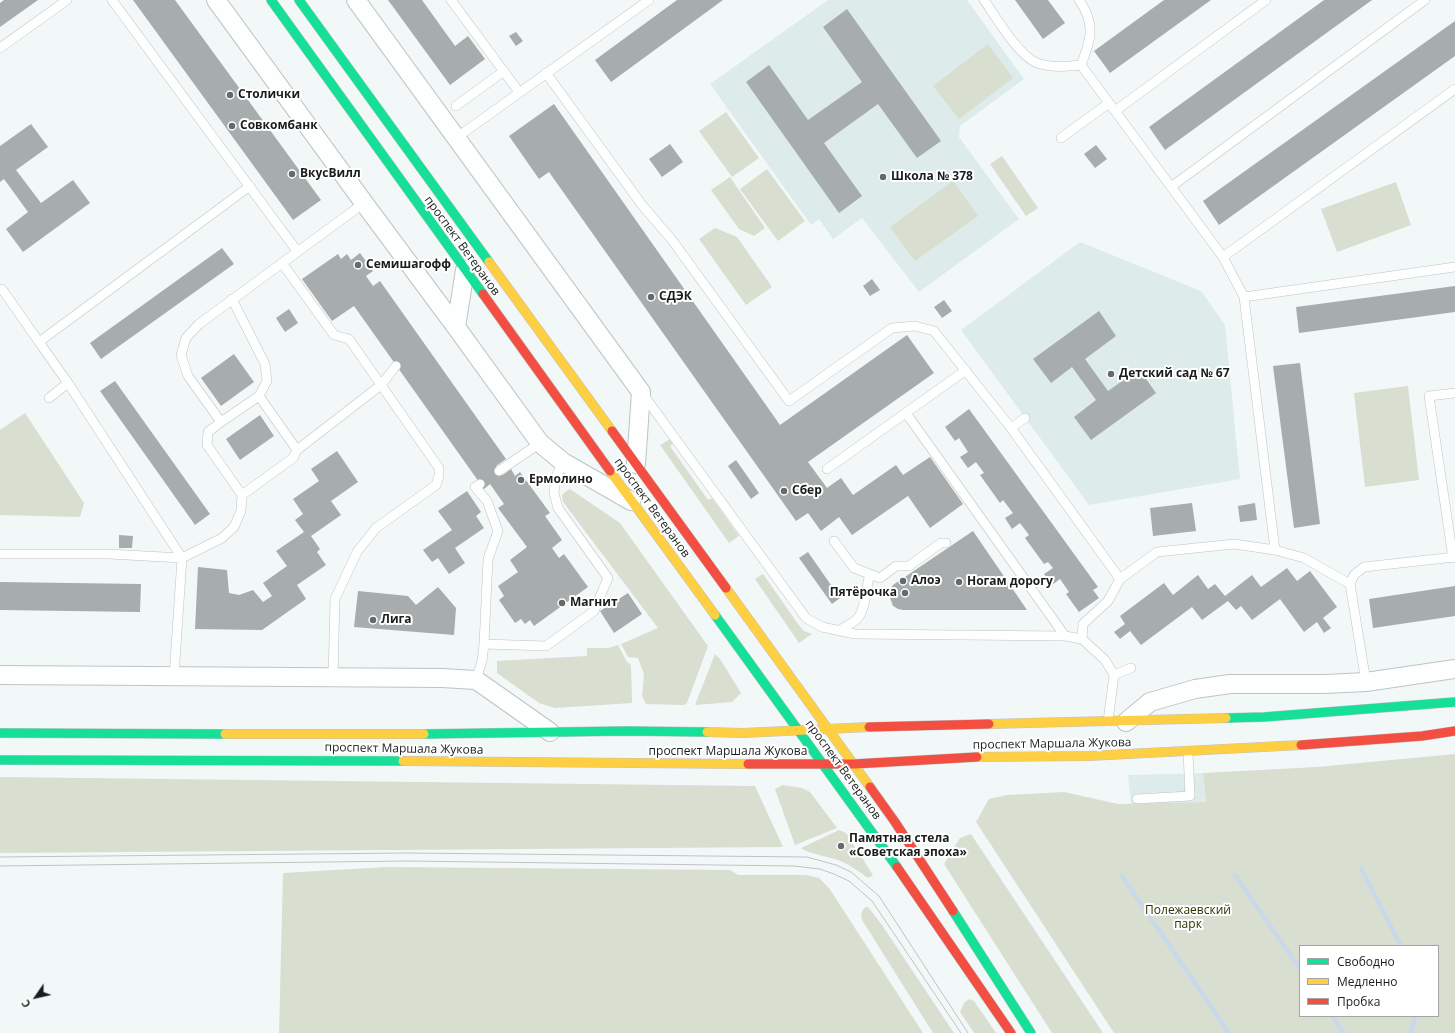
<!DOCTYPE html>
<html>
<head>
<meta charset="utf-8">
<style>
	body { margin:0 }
	#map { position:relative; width:1455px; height:1033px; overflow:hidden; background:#f2f8f8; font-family:"Open Sans",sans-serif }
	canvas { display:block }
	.legend { position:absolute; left:1299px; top:945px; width:140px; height:72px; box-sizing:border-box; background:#fff; border:1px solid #a3a5a5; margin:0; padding:5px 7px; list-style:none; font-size:12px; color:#191e1d }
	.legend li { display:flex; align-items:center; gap:8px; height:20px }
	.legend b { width:20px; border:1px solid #a3a5a5 }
	.north { position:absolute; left:16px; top:977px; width:40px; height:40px; -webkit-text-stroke:3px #fff; paint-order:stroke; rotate:236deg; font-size:11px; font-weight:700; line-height:16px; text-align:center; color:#191e1d }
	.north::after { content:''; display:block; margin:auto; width:14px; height:18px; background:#191e1d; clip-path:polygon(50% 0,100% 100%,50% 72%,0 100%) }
</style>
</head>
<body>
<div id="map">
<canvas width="1455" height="1033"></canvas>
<ul class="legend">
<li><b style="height:5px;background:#16e098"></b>Свободно</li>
<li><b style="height:5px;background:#ffcf43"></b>Медленно</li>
<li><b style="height:5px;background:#f24e42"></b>Пробка</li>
</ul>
<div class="north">С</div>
</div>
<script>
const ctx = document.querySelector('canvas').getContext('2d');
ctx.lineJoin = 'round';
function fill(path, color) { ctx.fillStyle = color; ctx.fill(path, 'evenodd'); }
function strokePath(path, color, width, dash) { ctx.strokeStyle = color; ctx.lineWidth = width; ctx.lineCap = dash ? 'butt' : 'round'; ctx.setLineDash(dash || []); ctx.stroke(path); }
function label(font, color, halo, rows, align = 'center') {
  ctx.font = font + ' "Open Sans",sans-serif'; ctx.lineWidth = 4; ctx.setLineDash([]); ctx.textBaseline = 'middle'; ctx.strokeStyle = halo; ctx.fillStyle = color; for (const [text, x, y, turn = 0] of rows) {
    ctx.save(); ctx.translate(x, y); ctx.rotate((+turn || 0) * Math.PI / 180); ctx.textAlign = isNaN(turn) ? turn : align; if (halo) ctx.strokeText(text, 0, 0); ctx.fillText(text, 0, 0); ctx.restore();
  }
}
fill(new Path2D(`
	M828,0h139l57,79 -64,47 -1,11 60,82 -100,73 -57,-74 -29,21 -14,-20 -8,6 -101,-141z
	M1080,242l121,49 24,34 15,154 -151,26 -128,-175z
	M1203,773l3,29 -75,2 -3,-29z`), '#ddecea');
fill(new Path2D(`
	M988,44l25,34 -54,41 -26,-33z
	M726,112l33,46 -27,19 -33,-46z
	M1002,156l36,52 -12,8 -36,-52z
	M767,169l38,52 -27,20 -38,-52z
	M730,177l35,51 -11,8 -15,-7 -28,-39z
	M953,181l25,35 -63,45 -25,-34z
	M1396,182l15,43 -74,27 -16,-43z
	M715,228l22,9 35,50 -26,18 -47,-66z
	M1408,386l11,94 -54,7 -11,-94z
	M25,413l59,90 -4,14 -80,-2v-85z
	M670,439l3,5 -3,2 38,54 4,-2 27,38 -10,7 -69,-98z
	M570,489l50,34 88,123 -21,57 -3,2 -38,-1 -4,-8 2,-22 -6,-16 -10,-1 -7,-13 37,-16 -95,-126 -1,-7 3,-3z
	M763,574l35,50 6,7 8,3 -13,9 -44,-64z
	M618,645l9,17 4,3 1,38 -77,5 -16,-5 -42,-30v-12l90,-5v-8h21z
	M715,654l5,5 21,34 -9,9 -37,3z
	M1455,754v279h-341l-138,-211 13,-23 18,-4 57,-3 54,12 88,-2 -3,-29 114,-6zM1300,946h138v70h-138z
	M0,777l755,9 28,61 -783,6z
	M783,785l19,3 8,4 27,36 -42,17 -20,-56z
	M839,830l7,3 27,42 -5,3c-10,-7 -19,-14 -30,-18 -9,-3 -31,-7 -37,-12z
	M971,834l132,199h-51l-108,-169 16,-26z
	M387,867l343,3 8,5h68l13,3 10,10 94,145h-644l4,-160z
	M868,907l14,18 72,108h-21l-71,-113 -1,-6 3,-6z
	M969,999l5,2 22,32h-22l-14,-21 4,-9z`), '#d8ded0');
strokePath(new Path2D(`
	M1361,868l40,78
	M1235,875l65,94
	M1122,876l107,157
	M1434,946h1
	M1332,1016l12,17
	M1411,1033l4,-17`), '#cad8eb', 4.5);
fill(new Path2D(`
	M4,0h34l-38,27v-24z
	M133,0h42l146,200 -28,20z
	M388,0h34l33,46 13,-10 17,23 -35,26z
	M677,0h46l-112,82 -16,-22z
	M1015,0h33l17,23 -22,16z
	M1164,0h47l-101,73 -16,-22z
	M1324,0h48l-207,150 -16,-23z
	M847,9l94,132 -24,17 -39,-54 -54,39 38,53 -23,17 -93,-131 23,-17 39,55 54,-38 -39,-55z
	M1455,21v35l-236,169 -16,-24z
	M516,32l7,9 -7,5 -7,-10z
	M554,104l226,321 127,-90 27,38 -126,89 19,26 14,-10 12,17 43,-30 7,10 27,-18 33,47 -33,24 -22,-32 -56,39 -13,-18 -18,14 -13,-18 -12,8 -247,-349 -10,7 -30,-43z
	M31,124l17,23 -32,23 25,33 32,-23 17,23 -67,49 -17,-23 22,-17 -24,-33 -4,3v-36z
	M670,144l13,18 -21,15 -13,-18z
	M1096,145l11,14 -12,9 -11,-14z
	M222,248l12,16 -133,95 -11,-16z
	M360,253l13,18 -7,5 7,10 7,-5 126,178 -10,7 3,5 4,4 8,-6 4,7 5,-4 30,41 -5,3 17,24 -10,8 7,10 5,-4 24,33 -54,39 -4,-6 -5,4 -4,-5 -6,4 -16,-23 5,-4 -6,-10 20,-14 -8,-12 17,-13 -29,-39 6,-4 -14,-20 -6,5 -130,-183 -22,15 -30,-42 36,-25 3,5 6,-5 4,6z
	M872,279l8,11 -10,6 -7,-10z
	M1455,286v26l-156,21 -3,-26z
	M944,300l8,11 -10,7 -8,-11z
	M289,309l9,14 -13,9 -9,-14z
	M1099,311l17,25 -31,23 23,32 31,-22 17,24 -65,47 -17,-23 22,-17 -24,-33 -21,16 -18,-24z
	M234,354l20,28 -33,24 -20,-28z
	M1300,363l20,161 -26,4 -21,-162z
	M115,381l95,133 -15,11 -95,-134z
	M969,409l129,178 -5,3 6,8 -20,14 -13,-18 3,-2 -9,-13 -8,6 -8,-11 9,-6 -5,-6 -4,2 -19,-26 4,-3 -9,-12 -8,6 -7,-11 8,-5 -10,-13 -3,3 -20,-28 4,-2 -8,-11 -8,6 -8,-11 8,-5 -9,-14 -4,3 -10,-14z
	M260,415l14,21 -34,24 -14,-21z
	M337,451l21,31 -27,19 10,14 -30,21 9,13 -3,3 9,13 -29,20 9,14 -44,31 -67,-1 3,-62 29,3 2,23 10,2 14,-5 10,12 9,-6 -9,-13 24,-17 -11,-15 28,-19 -9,-12 8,-6 -10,-15 26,-18 -8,-12z
	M736,460l23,33 -8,6 -23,-33z
	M467,491l14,21 -5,4 8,12 -29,20 10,15 -16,11 -11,-16 -6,4 -9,-12 29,-20 -14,-19z
	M1192,503l4,28 -43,5 -3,-28z
	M1255,503l2,17 -17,2 -2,-16z
	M973,531l54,79h-124l-5,-1 -5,-3 -4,-11 1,-6 3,-4z
	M119,535l14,1 -1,12h-13z
	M808,552l32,46 -8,6 -33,-46z
	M1287,568l10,13 13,-10 27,36 -14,11 8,10 -7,5 -7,-11 -13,10 -24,-33 -28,21 -11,-14 -5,4 -8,-9 -26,19 -10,-13 -51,38 -11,-14 -10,8 -6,-7 11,-8 -5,-8 44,-33 9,12 25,-20 10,14 7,-5 10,12 27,-21 9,12z
	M0,582l141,2 -1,28 -140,-2z
	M1455,586v30l-82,12 -4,-29z
	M438,587l18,21 -2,27 -100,-8 4,-36 50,5 8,9z
	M628,593l14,21 -28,19 -14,-22z`), '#a7acad');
const lane = new Path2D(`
	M112,0l185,251
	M451,0l68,92
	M984,0c12,17 36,59 56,64 14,4 27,2 41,1l142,192 21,40 31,253
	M1079,0c17,24 12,40 2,65
	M0,48l67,-48
	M546,73l96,132 30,35 117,161 103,-73 23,-2 19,5 77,97 109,151
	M456,106l48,-35
	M1115,111l151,-111
	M456,138l193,-138
	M1061,138l48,-35
	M1171,187l254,-187
	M1223,257l232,-168
	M282,263l52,72 15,4 90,129v8l-3,9 -60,43 -19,24 -22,47 -2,78
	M2,289l37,53 211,-156
	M1244,297l211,-30
	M232,299l33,65 2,17 -8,15
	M39,342l29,41 -19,15
	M68,383l114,175 -8,118
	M642,393l164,225 16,9 33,7 210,2 17,3 23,21 9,15 -6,46
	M906,413l159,223
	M221,422l38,-26 38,54 -4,8 -51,37
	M1011,428l14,-10
	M297,450l84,-65 15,-19
	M827,469l139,-99
	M499,471l41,-28
	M834,541l20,27 26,10 16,-12h13l32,-23h5
	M0,554h109l73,4 40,-20 12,-11 7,-16 1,-16 -35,-50 1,-13 13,-10 -33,-46 -7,-21 5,-17 13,-14 165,-121
	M1453,558l-24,-162 26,-3
	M1350,584l16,98
	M838,631c6,-4 14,-7 19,-12 9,-9 9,-33 13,-45
	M1082,639l1,-15 25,-23 12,-22 37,-27 77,-8 41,6 29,8 46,26 4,-9 10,-8 91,-10
	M484,644l62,2 48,-35 14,-33 -50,-70 -4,-15 2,-16 7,-15
	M1114,675l17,-7
	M476,680l6,-19 2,-17 4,-85 10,-28 -11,-30 -12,-14 5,-3
	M1137,799l53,-3 -2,-44`);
const street = new Path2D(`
	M216,0l148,203 92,124 84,116 23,19 68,39
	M356,0l285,392 -5,72
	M456,327l9,-57
	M0,675l442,3 34,2 74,52
	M1126,722l24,-20 45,-13 35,-5h95l41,-2 89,-13`);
const fast = new Path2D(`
	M271,0l212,294
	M299,0l190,262
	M715,615l182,252
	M1226,718l38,-1 191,-15
	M0,733l225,1
	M424,734l202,-3 81,1
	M0,760l403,1
	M953,911l78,122`);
const slow = new Path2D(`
	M489,262l123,169
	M610,471l105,144
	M726,588l144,199
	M989,724l237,-6
	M707,732l36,1 126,-6
	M225,734h199
	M977,757l112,-1 212,-11
	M403,761l345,3`);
const jam = new Path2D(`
	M483,294l127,177
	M612,431l114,157
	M869,727l120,-3
	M1301,745l121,-9 33,-5
	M748,764h106l123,-7
	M870,787l25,35 58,89
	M897,867l114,166`);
strokePath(lane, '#bec3c3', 10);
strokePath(street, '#bec3c3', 20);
strokePath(fast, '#bec3c3', 10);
strokePath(slow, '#bec3c3', 10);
strokePath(jam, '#bec3c3', 10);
strokePath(lane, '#fdfefe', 9);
strokePath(street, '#fdfefe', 18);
strokePath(fast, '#16e098', 9);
strokePath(slow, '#ffcf43', 9);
strokePath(jam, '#f24e42', 9);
strokePath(new Path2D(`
	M0,857l406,-4 401,4 29,8 15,7 28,24 89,137
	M0,866l407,-5 387,5 26,3 14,5 15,7 23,20 89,132`), '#c0c2c2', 1);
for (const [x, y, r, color] of [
	[230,95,4,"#656a6a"],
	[232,126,4,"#656a6a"],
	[292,174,4,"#656a6a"],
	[883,177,4,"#656a6a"],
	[358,265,4,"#656a6a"],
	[651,297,4,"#656a6a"],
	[1111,374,4,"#656a6a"],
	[521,480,4,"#656a6a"],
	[784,491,4,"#656a6a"],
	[903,581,4,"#656a6a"],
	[959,582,4,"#656a6a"],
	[905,593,4,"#656a6a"],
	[562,603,4,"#656a6a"],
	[373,620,4,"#656a6a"],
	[841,846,4,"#656a6a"]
]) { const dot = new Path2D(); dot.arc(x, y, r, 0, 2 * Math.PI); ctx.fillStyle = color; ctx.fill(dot); strokePath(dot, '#fff', 1.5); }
label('bold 12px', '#191e1d', '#fff', [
	["Столички",238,95],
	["Совкомбанк",240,126],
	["ВкусВилл",300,174],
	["Школа № 378",891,177],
	["Семишагофф",366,265],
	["СДЭК",659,297],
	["Детский сад № 67",1119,374],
	["Ермолино",529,480],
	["Сбер",792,491],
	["Алоэ",911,581],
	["Ногам дорогу",967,582],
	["Пятёрочка",897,593,"right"],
	["Магнит",570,603],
	["Лига",381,620],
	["Памятная стела",849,839],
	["«Советская эпоха»",849,853]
], 'left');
label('12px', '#191e1d', '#fff', [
	["проспект Ветеранов",462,246,54],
	["проспект Ветеранов",652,508,54],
	["проспект Маршала Жукова",1052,744,-1],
	["проспект Маршала Жукова",404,749,1],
	["проспект Маршала Жукова",728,752],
	["проспект Ветеранов",843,770,54]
]);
label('12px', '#2c3300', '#fff', [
	["Полежаевский",1188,911],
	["парк",1188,925]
]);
</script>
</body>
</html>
